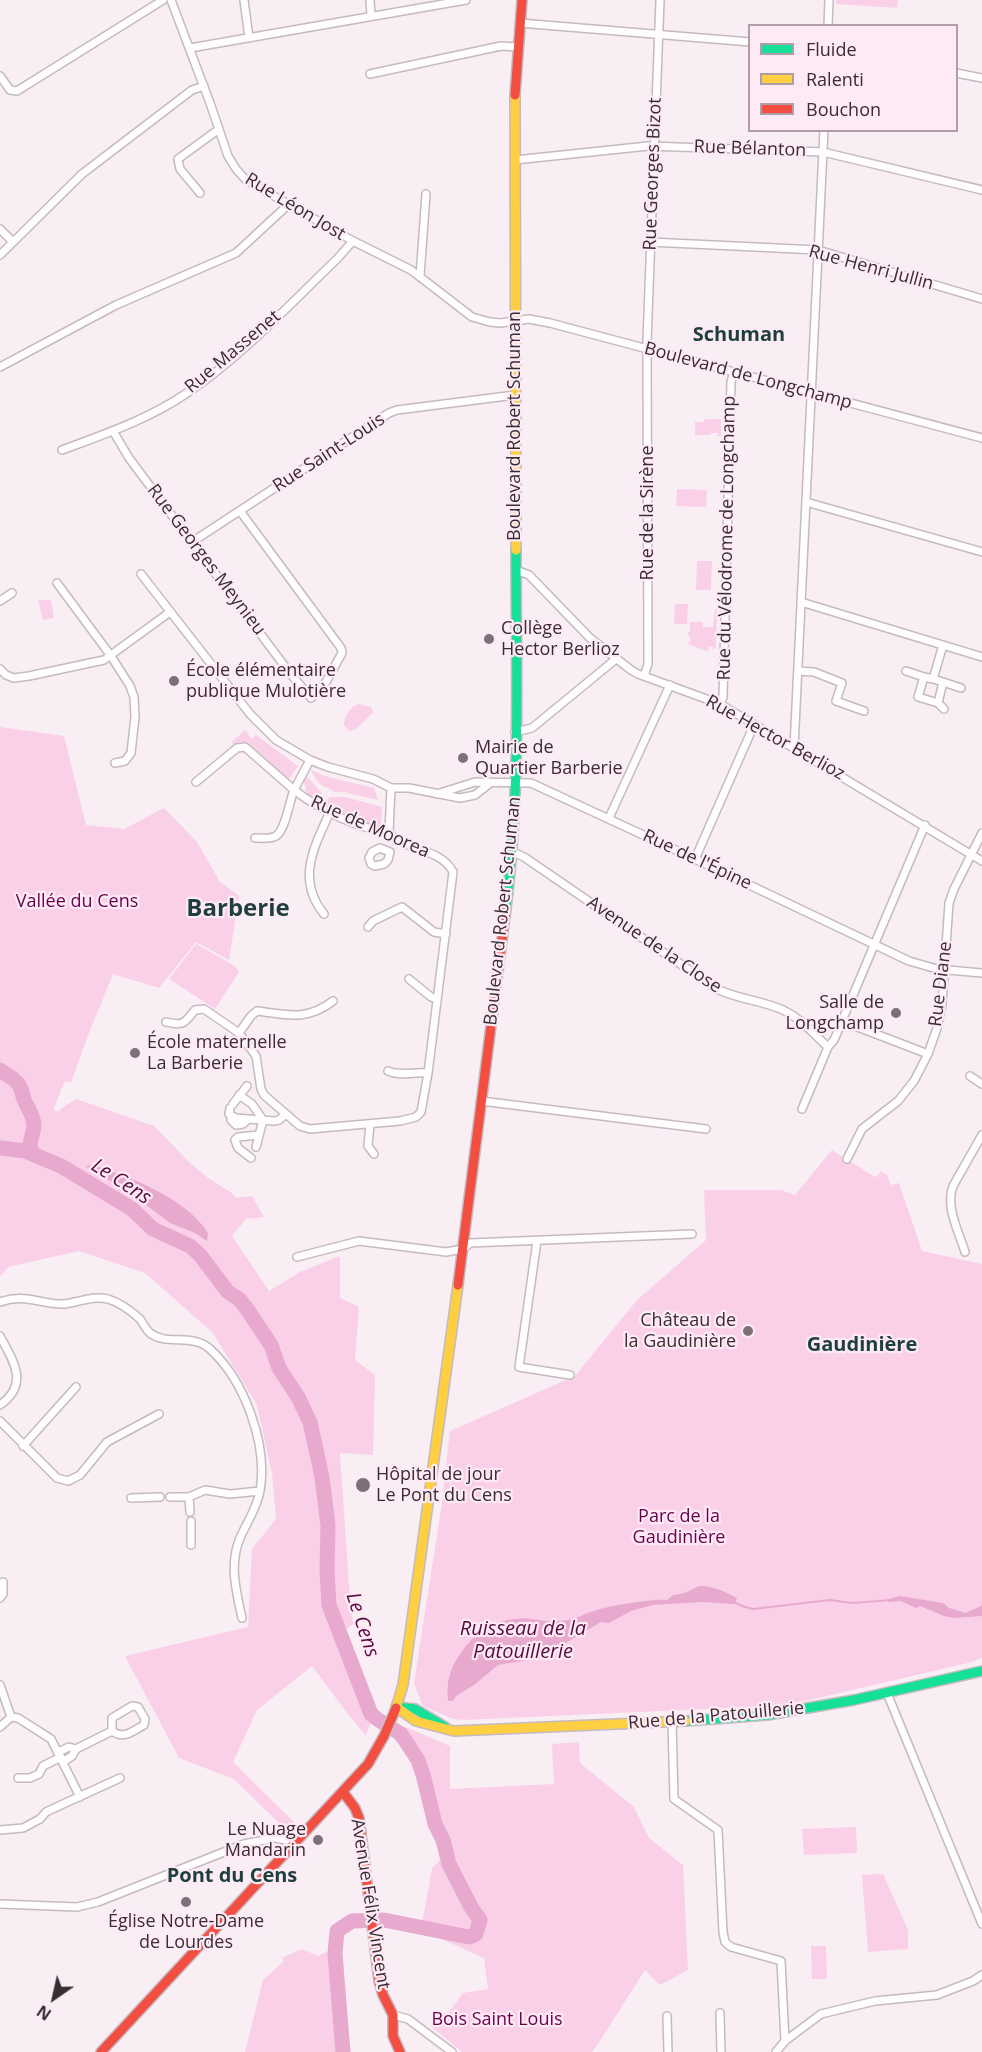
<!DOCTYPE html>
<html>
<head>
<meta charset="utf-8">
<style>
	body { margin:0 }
	#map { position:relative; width:982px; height:2052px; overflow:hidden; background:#f9eef4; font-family:"Open Sans",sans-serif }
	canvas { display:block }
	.legend { position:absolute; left:748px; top:24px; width:210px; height:108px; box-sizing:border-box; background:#fdeaf5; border:2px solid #af9ea8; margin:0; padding:8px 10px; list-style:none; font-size:18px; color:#392d34 }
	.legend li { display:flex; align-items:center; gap:12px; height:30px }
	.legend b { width:30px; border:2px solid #af9ea8 }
	.north { position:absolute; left:24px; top:1968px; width:60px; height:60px; -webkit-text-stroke:4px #fdeaf5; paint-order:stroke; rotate:214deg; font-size:16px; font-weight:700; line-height:24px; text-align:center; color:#392d34 }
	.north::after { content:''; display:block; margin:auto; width:21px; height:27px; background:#392d34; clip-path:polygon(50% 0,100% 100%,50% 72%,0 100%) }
</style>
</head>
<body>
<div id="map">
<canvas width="982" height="2052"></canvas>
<ul class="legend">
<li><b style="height:8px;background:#16e098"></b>Fluide</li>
<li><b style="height:8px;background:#ffcf43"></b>Ralenti</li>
<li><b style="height:8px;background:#f24e42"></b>Bouchon</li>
</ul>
<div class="north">N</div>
</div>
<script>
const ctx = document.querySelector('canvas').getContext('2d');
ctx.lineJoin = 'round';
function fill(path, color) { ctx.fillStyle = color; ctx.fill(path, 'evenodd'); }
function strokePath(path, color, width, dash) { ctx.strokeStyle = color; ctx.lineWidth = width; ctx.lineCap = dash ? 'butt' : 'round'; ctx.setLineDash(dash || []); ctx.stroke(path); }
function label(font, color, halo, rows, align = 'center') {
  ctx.font = font + ' "Open Sans",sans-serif'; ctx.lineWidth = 4.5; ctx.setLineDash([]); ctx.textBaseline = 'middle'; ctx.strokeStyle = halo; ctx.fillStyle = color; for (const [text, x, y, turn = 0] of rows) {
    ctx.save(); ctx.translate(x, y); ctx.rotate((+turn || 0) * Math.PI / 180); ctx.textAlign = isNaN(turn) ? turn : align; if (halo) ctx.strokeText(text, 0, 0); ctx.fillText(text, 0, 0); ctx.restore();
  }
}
fill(new Path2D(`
	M836,0h62l-1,8 -61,-4z
	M705,419h16v17h-3l-1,-3h-6v2h-16v-13h9z
	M677,489l30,1 -1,17 -30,-1z
	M697,561h15l-1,29h-15z
	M38,600h13l3,18 -11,2z
	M675,604h13l-1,20h-13z
	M717,608l-1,40 -3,1 -1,-3 -4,1 1,3 -3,1 -18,-7 3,-4 -4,-8h3v-10h13v5h10l2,-17z
	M359,704l12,3 2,5 -17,17 -7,2 -5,-6c0,-8 6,-19 15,-21z
	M0,727l64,9 22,89 38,4 40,-21 33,34 23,40 19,14 -10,64 -33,-18 -37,46 -46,-14 -26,64 -16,45 -6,-2 -12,29 7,2 -1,-2 17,-11 78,27 35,36 19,16 24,15 4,5 16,-2 12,21 -18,2 -14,17 37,55 31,-19 40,-16v42l19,9 -4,53 20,15 -2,80 -33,-2 9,133 4,38 -10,8 30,83 -7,21 -22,-27 -32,-43 -55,44 -24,52 63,62 -8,8 -54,-53 -55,-21 -54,-102 123,-29 4,-78 24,-30 -4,-45 -15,-69 -44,-72 -68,-60 -66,-22 -71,16 -8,10z
	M245,730l7,9 4,-4 42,31 -9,13 -6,-4 -35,-33h-7l-7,3 -2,-3z
	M310,770l18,7 46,11 4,12 -34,-8h-9l-15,-8z
	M305,774l17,19 -4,10 -10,-5 -5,-20z
	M330,797h15l37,10 -1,19 -3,2 -56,-23z
	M196,944l39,22 4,6 -24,37 -46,-30z
	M832,1150l43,27 2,-1 4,-5 6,4 4,10 8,-2 23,68 60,13v394l-14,5 -163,38 -33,5 -309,14 -10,-1 -30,-13 -9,-23 28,-180 8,-72 125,-55 62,-76 69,-60 -2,-50h77l14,5z
	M406,1727l44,19v43l104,-5 -2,-40 27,-2 1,21 54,44 15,31 34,27 5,105 -28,15 -15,-15 -47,74 -6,8h-130l-30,-25 4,-12 13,-3 14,-19 25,-4 -4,-31 -63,-28 11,-62 11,-11 -5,-22 -11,-23 -5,-32 -7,-10 -5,-18 -16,-12z
	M856,1827l1,26 -53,2 -2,-26z
	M883,1874l25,56v19l-40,3 -6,-77z
	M811,1946h15l1,33h-15z
	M302,1949l16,7 11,-5 2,2 7,79 3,19 -1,1h-95l18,-72 21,-19 -2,-3z`), '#fad0e8');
fill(new Path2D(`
	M92,1165c39,12 94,33 116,68l-1,8 -12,-8 -25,-10 -40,-30 -45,-27z
	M699,1586c15,0 25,5 38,12l-3,6 -32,-2 -49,3 -22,6 -22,12 -8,-1 -61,36 -42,7 -24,20 -18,11 -3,5h-5c-2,-20 2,-34 15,-51 16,-22 40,-34 68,-31 14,2 27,4 41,0 8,-2 14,-6 22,-8 12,-5 61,-13 73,-11l6,-5 12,-2z
	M900,1596l43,7 6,5 17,5 15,-7 1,-3v13l-28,2 -10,-2 -24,-10 -4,2 -15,-7 -13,1 1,-3z`), '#e7a9ce');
strokePath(new Path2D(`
	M734,1602l8,4 11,3 77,-9 22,3 39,-3
	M401,1734l8,3`), '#e7a9ce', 2);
strokePath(new Path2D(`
	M0,1070c6,5 15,8 19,15 3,4 3,9 5,14 3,9 10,16 10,27 -1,13 -10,20 3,30
	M0,1148l25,3 36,15 71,43 21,20 37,17 10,9 28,37 11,7 8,10 24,36 8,23 19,29 12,25 12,55 6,48 -1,45 2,35 42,109 6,5 24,15 17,26 6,18 11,46 8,16 6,24 22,43 9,13 -4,14 -7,3 -85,-17 -32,1 -15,10 -2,23 8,98`), '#e7a9ce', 15);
const street = new Path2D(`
	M171,0l39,103 18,53 8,13 10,11 107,61 58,29 61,47 18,5 10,1 29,-4 21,4 432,115
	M244,0l5,38
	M370,0l1,16
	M520,23l230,19
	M828,26l1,-26
	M190,48l276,-48
	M956,73l26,5
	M370,74l131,-28 17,1
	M0,76l10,14 7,1 146,-91
	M515,160l133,-14 175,6 159,38
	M200,193l-20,-24 -2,-10 41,-30
	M0,229l13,13
	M650,242l168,8 164,49
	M0,255l82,-81 110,-84 12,-4
	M420,276l6,-82
	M0,367l116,-62 120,-52 53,-49
	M113,431l16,27 160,214 22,26 15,-16 16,-29 -1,-5 -101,-137
	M62,450c43,-16 87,-31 125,-57 54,-36 103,-89 150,-134l16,-18
	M806,502l176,50
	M192,542l197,-129 8,-3 118,-15
	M516,570l13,5 61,63 41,32 7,4 82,30 262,157
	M141,574l109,140 26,26 34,20 18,7 45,12 18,9h18l51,10 15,-3 14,-11
	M57,583l54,73 19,30 4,11 1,20 -4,36 -6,8 -10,2
	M0,601l12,-8
	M801,602l181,55
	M0,669l6,6 8,3 15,-2 75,-16 66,-48
	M798,671l16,1 28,11 -6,18 28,10
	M906,671l18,6
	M644,676l4,-12 -1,-323 13,-341
	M933,679l10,3 -5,21 -20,-6 6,-20 9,2 10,-34
	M943,682l18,6
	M938,703l6,6
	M720,704l3,-7 8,-315 3,-10
	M515,732l17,-4 84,-69
	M794,748l30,-618
	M310,760l-16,30c25,19 63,39 95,42 10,18 52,15 64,40l-25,201 -7,39 -5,5 -16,4 -90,8 -10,-3 -36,-31 -3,-6 -5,-33 -17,-23 12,-17 6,-5c31,4 50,10 76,-10
	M196,782l41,-34 8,-1 49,43c-5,12 -9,44 -20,47 -6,2 -13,1 -19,1
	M437,794l38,-12 56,1 164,76 214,102 28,8 45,4
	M609,818l61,-133
	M389,832l2,-44
	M380,848l10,4 -2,8 -4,4 -9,2 -4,-2 -2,-6 3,-6z
	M513,852l11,5 193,132c22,11 46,11 68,22 17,8 29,24 43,36
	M695,859l59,-134
	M324,914c-28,-34 -10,-67 6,-102
	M368,927l5,-6 29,-14 32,25 12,2
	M409,979l22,18 6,2
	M842,1021l86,33
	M166,1022c17,4 18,2 29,-12l9,-1 35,24
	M388,1071c13,6 27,0 40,2
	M970,1076l12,8
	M239,1095l13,9 11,16 -7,27
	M481,1101l225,28
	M233,1104l14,-18
	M230,1108l-1,6 7,4 38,3 5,-1 7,-6
	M802,1109l26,-62 6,-7 8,-19 83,-196
	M231,1116v4l5,5 7,-1 5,-5
	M370,1124l-2,22 6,8
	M251,1158l-13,-10 -3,-8 3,-3 21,-2
	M847,1159l15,-30 36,-28 16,-20 14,-27 9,-26 5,-24 7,-101 5,-14 28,-56
	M537,1241l-18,126 51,8
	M965,1252c-6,-20 -20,-45 -12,-66l29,-51
	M297,1257l62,-16 87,11 17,-3 7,-6 222,-9
	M0,1302c25,-9 39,2 63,2 14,-1 30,-9 45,-5 10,3 23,12 31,19 4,4 6,11 11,15 16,13 43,0 60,16 35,32 58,96 50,142 -3,17 -13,31 -20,47 -11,26 -4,53 2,80
	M0,1336c13,25 30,48 0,69
	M0,1421l57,57 11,3 12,-6 27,-33 52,-28
	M23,1446l53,-59
	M170,1497h19l16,-7 25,4 30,-3
	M189,1497l1,15
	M131,1498l29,-1
	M191,1521v24
	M0,1598l3,-4v-12
	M0,1685l11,32
	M887,1693l95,231
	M132,1706l6,1 7,12 -1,6c-11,6 -20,15 -32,6v-13z
	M672,1722l2,77 44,31 5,102 2,10 6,5 50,14 4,80
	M0,1727l11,-10 7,1 33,21 29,58
	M58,1752l11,-5 7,2
	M63,1762l9,-6 4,-7 36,-18
	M18,1778h12l9,-4 4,-8 18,-9
	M0,1830l23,-2 17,-9 6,-7 15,-7 59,-27
	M0,1904l77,3 21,-5 146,-58 31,-6 22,4
	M720,2013l1,39
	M393,2015l15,4 44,33
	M667,2016l1,36
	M776,2052l9,-11 36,-27 54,-13 62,-6 36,-14 9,-6`);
const fast = new Path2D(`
	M506,908c15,-118 10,-238 10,-358
	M396,1707l19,2 30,18
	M686,1721l81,-6 87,-15 128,-29`);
const slow = new Path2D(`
	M515,95l1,455
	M396,1707l20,14 38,10 232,-10
	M396,1708l7,-23 55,-400`);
const jam = new Path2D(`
	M515,95l7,-95
	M458,1285l48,-377
	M343,1792l12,16 4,10 20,163 4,14 10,20v21l7,16
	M101,2052l267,-288 16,-28 12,-28`);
strokePath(street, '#c4bac0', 10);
strokePath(fast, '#c4bac0', 12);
strokePath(slow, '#c4bac0', 12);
strokePath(jam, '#c4bac0', 12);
strokePath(street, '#fefcfd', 7);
strokePath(fast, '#16e098', 9);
strokePath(slow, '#ffcf43', 9);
strokePath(jam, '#f24e42', 9);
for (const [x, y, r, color] of [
	[489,639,6,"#7c7177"],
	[174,681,6,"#7c7177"],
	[463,758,6,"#7c7177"],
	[896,1013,6,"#7c7177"],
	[135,1053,6,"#7c7177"],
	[748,1331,6,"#7c7177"],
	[363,1485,8,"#7c7177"],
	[318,1840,6,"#7c7177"],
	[186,1902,6,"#7c7177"]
]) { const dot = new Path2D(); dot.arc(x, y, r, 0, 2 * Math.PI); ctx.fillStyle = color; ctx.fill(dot); strokePath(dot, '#fdeaf5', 2); }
label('18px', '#392d34', '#fdeaf5', [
	["Rue Bélanton",750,149,2],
	["Rue Georges Bizot",653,174,-88],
	["Rue Léon Jost",295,207,31],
	["Rue Henri Jullin",871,268,15],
	["Rue Massenet",233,352,-40],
	["Boulevard de Longchamp",748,376,15],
	["Boulevard Robert Schuman",515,426,-90],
	["Rue Saint-Louis",329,453,-33],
	["Rue de la Sirène",648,513,-90],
	["Rue du Vélodrome de Longchamp",727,538,-89],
	["Rue Georges Meynieu",206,560,53],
	["Rue Hector Berlioz",775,738,29],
	["Rue de Moorea",370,827,24],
	["Rue de l'Épine",697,860,25],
	["Boulevard Robert Schuman",503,911,-84],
	["Avenue de la Close",654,945,34],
	["Rue Diane",941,984,-83],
	["Rue de la Patouillerie",716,1716,-5],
	["Avenue Félix Vincent",370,1904,81]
]);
label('18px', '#392d34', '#fdeaf5', [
	["Collège",501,629],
	["Hector Berlioz",501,650],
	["École élémentaire",186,671],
	["publique Mulotière",186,692],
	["Mairie de",475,748],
	["Quartier Barberie",475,769],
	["Salle de",884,1003,"right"],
	["Longchamp",884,1024,"right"],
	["École maternelle",147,1043],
	["La Barberie",147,1064],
	["Château de",736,1321,"right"],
	["la Gaudinière",736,1342,"right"],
	["Hôpital de jour",376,1475],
	["Le Pont du Cens",376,1496],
	["Le Nuage",306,1830,"right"],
	["Mandarin",306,1851,"right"],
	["Église Notre-Dame",186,1922,"center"],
	["de Lourdes",186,1943,"center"]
], 'left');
label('18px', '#69004d', '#fdeaf5', [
	["Vallée du Cens",77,902],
	["Parc de la",679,1517],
	["Gaudinière",679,1538],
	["Bois Saint Louis",497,2020]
]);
label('bold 20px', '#1d3f3e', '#fdeaf5', [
	["Schuman",739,335],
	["Gaudinière",862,1345],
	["Pont du Cens",232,1876]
]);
label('italic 20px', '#570c41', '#fdeaf5', [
	["Le Cens",121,1182,33],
	["Le Cens",362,1625,72],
	["Ruisseau de la",523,1629],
	["Patouillerie",523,1652]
]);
label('bold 24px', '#1d3f3e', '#fdeaf5', [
	["Barberie",238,909]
]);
</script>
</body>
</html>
